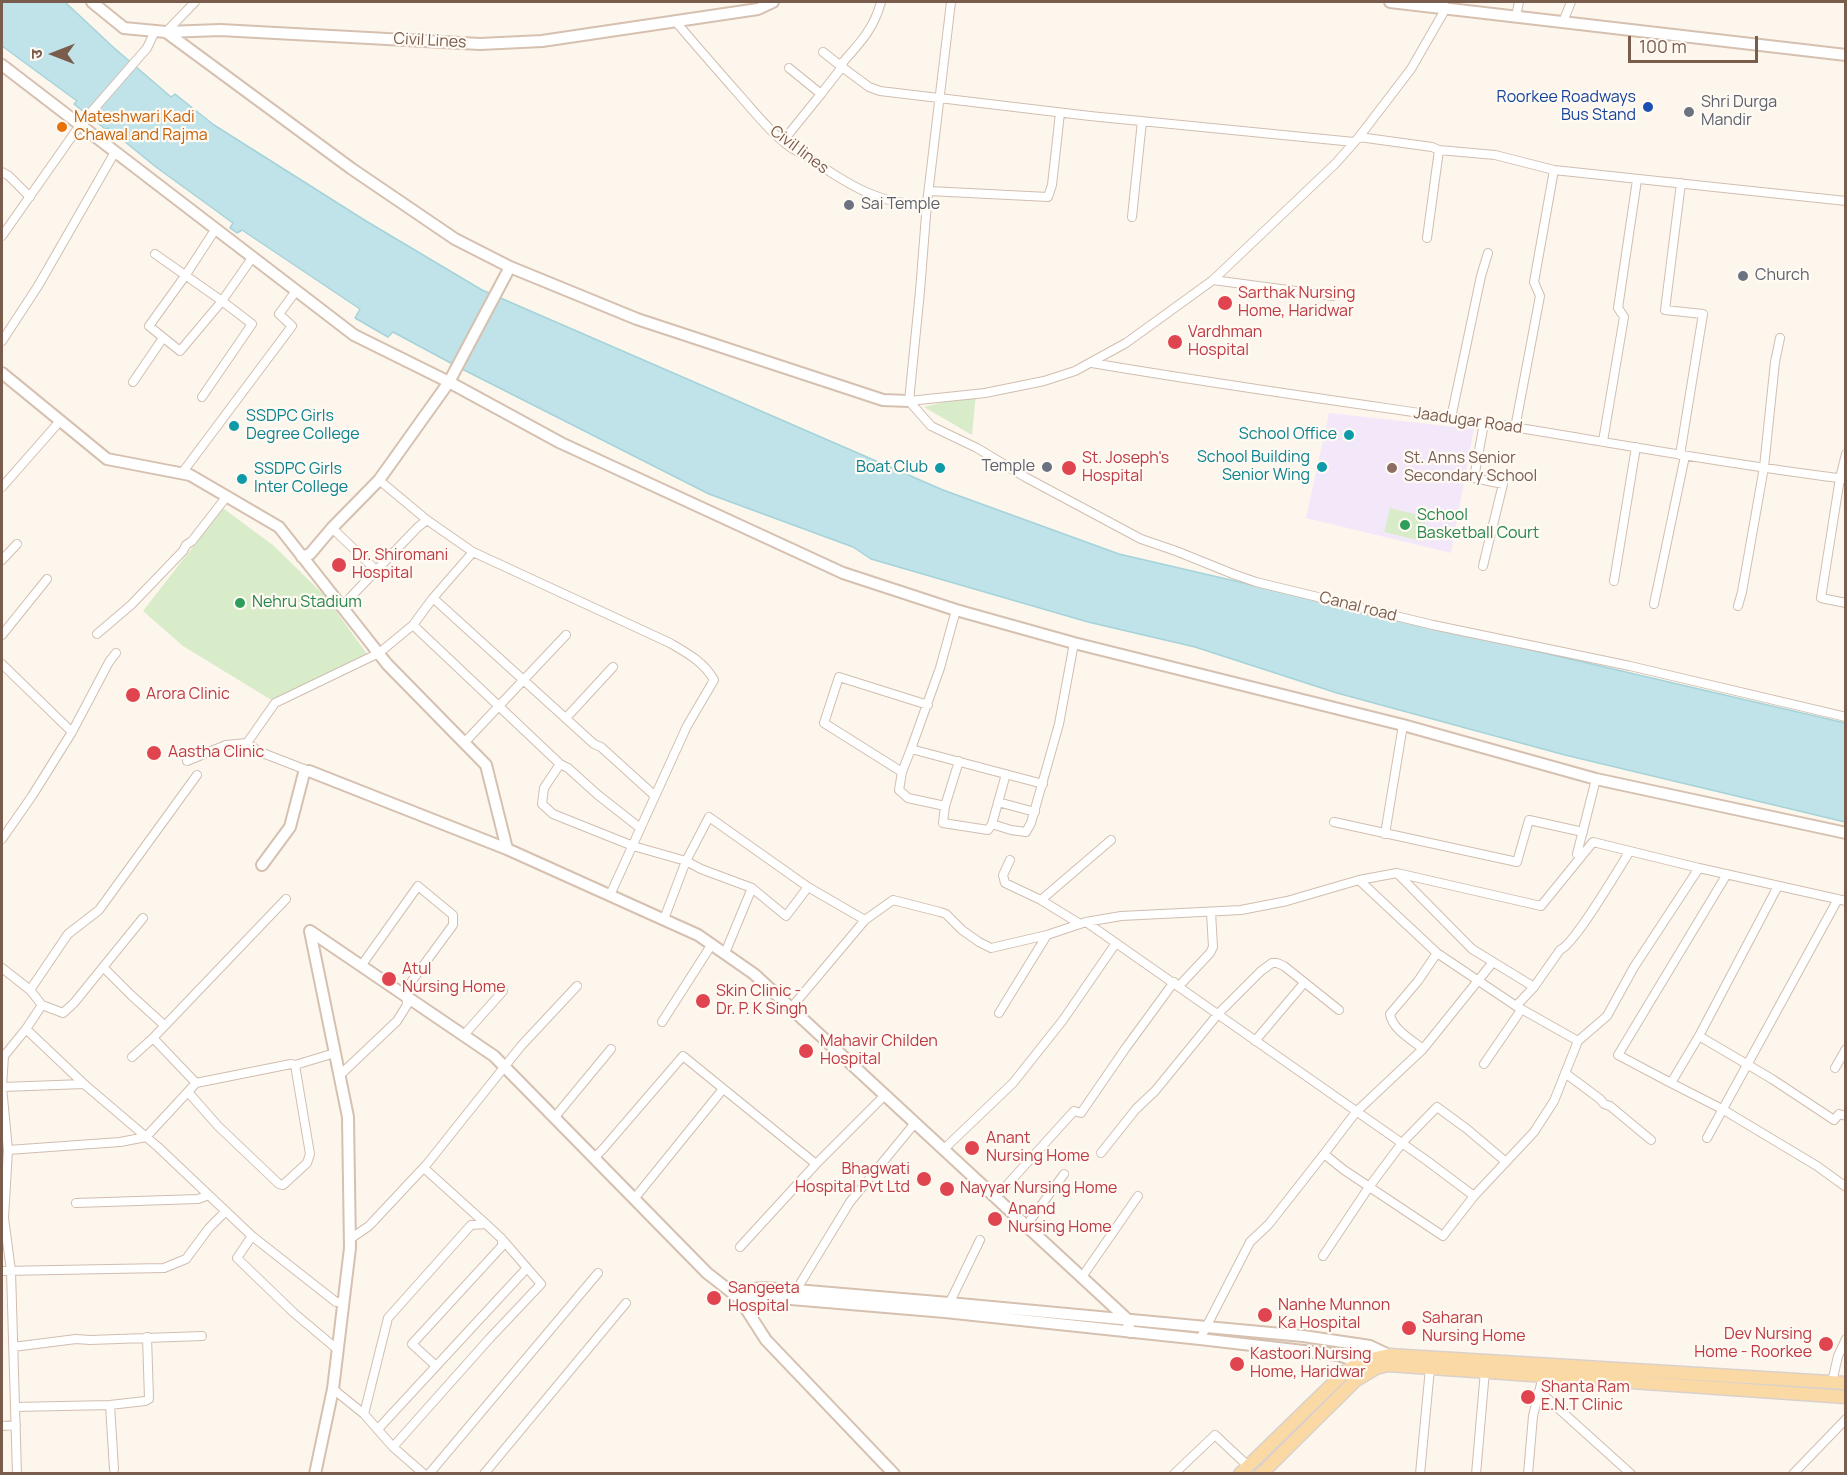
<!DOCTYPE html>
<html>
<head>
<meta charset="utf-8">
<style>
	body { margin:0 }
	#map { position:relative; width:1847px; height:1475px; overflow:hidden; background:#fdf6ec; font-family:Manrope,"Noto Sans Devanagari",sans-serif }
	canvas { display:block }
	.frame { position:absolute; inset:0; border:3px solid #7a5c4d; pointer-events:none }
	.north { position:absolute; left:24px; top:24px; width:60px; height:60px; -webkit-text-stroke:4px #fffaf3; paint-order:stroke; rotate:270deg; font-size:16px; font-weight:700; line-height:24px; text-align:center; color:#7a5c4d }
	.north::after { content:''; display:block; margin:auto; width:21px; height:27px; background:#7a5c4d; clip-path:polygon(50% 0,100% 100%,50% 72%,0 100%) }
	.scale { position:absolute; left:1628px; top:36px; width:130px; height:27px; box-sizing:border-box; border:3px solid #7a5c4d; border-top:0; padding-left:8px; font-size:18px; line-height:21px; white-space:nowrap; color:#7a5c4d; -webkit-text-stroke:4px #fffaf3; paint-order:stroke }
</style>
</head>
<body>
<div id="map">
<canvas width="1847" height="1475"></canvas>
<div class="frame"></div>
<div class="north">उ</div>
<div class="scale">100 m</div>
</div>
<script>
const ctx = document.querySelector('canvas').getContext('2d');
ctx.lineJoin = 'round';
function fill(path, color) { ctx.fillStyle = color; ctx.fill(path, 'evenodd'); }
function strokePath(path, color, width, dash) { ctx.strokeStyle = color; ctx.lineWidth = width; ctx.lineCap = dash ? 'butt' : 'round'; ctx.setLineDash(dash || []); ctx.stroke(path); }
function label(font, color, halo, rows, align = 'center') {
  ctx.font = font + ' Manrope,sans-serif'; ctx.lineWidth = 4.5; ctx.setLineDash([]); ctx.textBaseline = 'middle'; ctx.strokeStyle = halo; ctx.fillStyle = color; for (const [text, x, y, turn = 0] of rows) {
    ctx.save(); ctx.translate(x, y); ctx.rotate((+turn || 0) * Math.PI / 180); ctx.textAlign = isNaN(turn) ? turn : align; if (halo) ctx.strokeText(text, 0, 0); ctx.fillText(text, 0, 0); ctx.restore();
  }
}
fill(new Path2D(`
	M1329,413l145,16 -23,124 -145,-35z`), '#f3e8fa');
fill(new Path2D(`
	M976,394l-4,41 -48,-28z
	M223,508l51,38 51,50 45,62 -97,43 -90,-55 -40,-35z
	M1390,508l36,9 -5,24 -37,-9z`), '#d8ecc9');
const water = new Path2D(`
	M2,2h63l48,45 58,50 4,-3 39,31 152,96 116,69 461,200 176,64 726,169v99l-280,-67 -228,-62 -142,-46 -107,-25 -217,-63 -18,-12 -144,-53 -249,-126 -67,-36 -5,5 -33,-19 5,-9 -118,-79 -5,3 -7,-5 3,-5 -77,-56 -48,-39 -3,1 -31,-25 3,-3 -75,-55z`);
fill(water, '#bfe3e8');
strokePath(water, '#a5d3da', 1.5);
const street = new Path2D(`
	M881,2c-7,26 -20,40 -38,60l-1,5 27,20 11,4 210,25 264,26
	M1516,16l3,-14
	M676,22c22,26 44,51 66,76 15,17 30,36 48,49 8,5 17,9 24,14 33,23 71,47 113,42
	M1563,22l8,-20
	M166,32l29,-30
	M821,94l21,-27 -19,-15
	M1359,137l73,10 7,3 56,5 59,15 292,31
	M783,141l38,-47 -32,-26
	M2,172l7,4 21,21
	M929,191l119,6 4,-12 8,-72
	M1132,217l10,-96
	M2,236l78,-111 67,-77 8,-17
	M1427,238l12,-88
	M155,254l67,47 -42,50 -31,-25 36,-50 28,-43
	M1213,280l120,16
	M2,341l36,-55 77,-134
	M1092,363c129,22 260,40 390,59 121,19 242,42 364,57
	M133,382l30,-44
	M202,397l50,-73 -30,-23 30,-43
	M909,401l22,25 46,22 48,29 116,62 35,12 57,23 23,8 177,43 197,41 216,51
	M909,401l76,-8 59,-12 31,-10 51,-28 87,-63 123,-117 23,-26 52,-68 35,-61 -3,-6
	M909,401l11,-110 7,-88 24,-201
	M1451,418l30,-142 7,-23
	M1515,428l25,-132 -6,-14 20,-112
	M1603,441l21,-124 -6,-9 19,-128
	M1846,454l-6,24 -19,120 25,5
	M1680,455l23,-141 -38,-4 16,-127
	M182,473l110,-147 -13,-12 17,-23
	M379,480l48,40 46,32 197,91c17,10 34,19 44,37l-27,46 -77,169
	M2,487l58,-66
	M332,528l45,43
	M2,560l15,-16
	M1483,566l20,-82 -29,-6 10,-55
	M1614,581l22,-134
	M433,598l161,146 7,3 54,49
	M1654,604l31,-148
	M342,606l76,-79 9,-7
	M1738,606l4,-14 22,-125 11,-105 5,-24
	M956,610l-16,58 -29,81 132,35
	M413,625l147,139 8,4 30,27 42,33
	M97,634l34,-29 52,-54 3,-6 6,-4 35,-45
	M2,635l45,-56
	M2,664l70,68
	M566,718l47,-51
	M247,743l28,-40 104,-50 34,-28 20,-27 40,-46
	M464,743l102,-108
	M911,749l-9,23 -78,-49 15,-46 89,28
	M187,761l39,-16 21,-2 13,9 49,19
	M560,764l-16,24 -2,16 11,10 80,32 53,15 15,8 51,19
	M902,772l-3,18 9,8 37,8 14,-45
	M998,802l37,10
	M945,806l-2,17 45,7 4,-6 14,-50
	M1334,822l183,40 12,-42 54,12
	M992,824l19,6 15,2 5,-9 28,-99 15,-81
	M1385,834l18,-109
	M2,839l30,-43 40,-64 37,-70 7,-9
	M1577,854l19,-75
	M1010,860l-7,15 2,8 36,17
	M1398,874l74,75 62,38 26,-37c15,-6 59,-82 70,-99
	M1727,874l-109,181 53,28 28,-47 73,43 62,41 5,-6 7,2
	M1359,880l38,-7 144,33 52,-64 106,26
	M664,919l22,-58 23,-44 99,70
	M1086,922l340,238 48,36 -31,40 -99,-66 -20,-16 -55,70 -19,18 -50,97
	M1080,924l-39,-24 70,-60
	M725,953l27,-65 34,28 22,-29 57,33 28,-20 47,12 6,2 16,16 17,12 12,6 56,-13 39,-13 35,-6 120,-6 46,-9 72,-21 78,73 79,53 62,35
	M103,967l28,28 33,30
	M2,968l28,22
	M1179,986l31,-33 3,-6 -2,-35
	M42,1005l21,8 11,-10 69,-85
	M791,1008l74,-88
	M999,1013l48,-78
	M662,1022l50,-78
	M26,1029l16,-24 -12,-15 38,-56 31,-24 98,-135
	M463,1036l40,-45
	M1699,1036l79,-150
	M153,1038l43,45
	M1255,1041l49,-58
	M1423,1049c-11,-9 -31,-20 -33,-35l28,-33 19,-28
	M132,1057l21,-19 133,-139
	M1484,1064l37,-54 -5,-4 18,-19
	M1835,1068l11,-19
	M1565,1073l35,26 4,5 6,2 41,34
	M339,1076l58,-55 10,-16 -1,-16 47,-64v-10l-35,-29 -57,80
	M1671,1083l51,26 95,57 29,21
	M2,1087l2,-31 22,-27 58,55 74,63 94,89 -15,22 57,55 44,37
	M188,1092l30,34 61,58 4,1 24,-22 3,-9 -15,-89
	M554,1118l57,-69
	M1707,1138l131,-239
	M944,1149l69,-66 50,-63 53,-77
	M8,1150l112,-8 26,-5 50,-54 95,-19 4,1 40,-12
	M1101,1153l35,-44 19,-18 63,-77 43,-43 11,-8h5l7,3 55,44
	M1324,1154l32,-42 67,-63 70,-87
	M594,1158l9,-9 80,-93 133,108
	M424,1168l62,56
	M1474,1196l60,-64 20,-31 24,-60 29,-25 27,-49 65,-99 147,33
	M996,1197l78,-86 7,2 44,-64 49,-67
	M634,1199l89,-110
	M76,1203l122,-4 11,-4
	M1026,1226l38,-52
	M252,1236l84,66h8
	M350,1239l19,-13 58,-62 94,-118 56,-60
	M740,1247l76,-83 69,-69
	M1323,1256l46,-69 33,-44 35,-36 30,22 39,33
	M2,1271l162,-3 22,-9 23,-31 17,-17
	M1082,1277l56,-81
	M795,1292l55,-90 65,-79
	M948,1306l32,-66
	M13,1347l63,-8 14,1 112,-4
	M1832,1382l6,-26 8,-17
	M333,1389l31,25
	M1539,1391l92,83
	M110,1405l4,64
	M15,1407l95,-2 35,-4 4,-2 -2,-62
	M2,1426l14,-1
	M378,1429l148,-160
	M393,1447l97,-109 51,-54 -39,-45
	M17,1474l-6,-203 -7,-53 4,-68 -6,-63 82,-3
	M424,1474l-31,-27 -29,-33 24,-96 83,-93 15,-1 16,15v7l-90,98 24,22
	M429,1474l169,-201
	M484,1474l142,-171
	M1174,1474l41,-39 33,31
	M1420,1474l10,-106
	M1476,1474l9,-103
	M1528,1474l5,-58 10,-40
	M1793,1474l53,-55`);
const secondary = new Path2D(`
	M92,2l32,26 42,4 54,-2 260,14 62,-3 216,-32 15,-7
	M1390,2l456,53
	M166,32l186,137 103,70 55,28 127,52 246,81 26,1
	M2,65l352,270 95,47 112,61 282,130 113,37 118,33 329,82 193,54 250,54
	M2,373l105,86 83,16 89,52 108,137 99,101 21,84 191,86 56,39 373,345 3,13
	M302,557l8,-3 22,-26 47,-48 70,-98 61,-115
	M262,865l28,-38 14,-54 5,-2 198,78
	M310,931l184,125 213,217 32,25 27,42 128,134
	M310,931l38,186 2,131 -17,141 -18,85
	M731,1292l31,-4 34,2 153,13 354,33 67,10 19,9
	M739,1298l52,1 154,13 255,27 138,16 29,9`);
const primary = new Path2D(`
	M1240,1474l106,-103 16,-10 27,-6 457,28
	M1261,1474l95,-94 20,-12 12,-3 458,32`);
strokePath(street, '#d1beb0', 10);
strokePath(secondary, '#d6c0b0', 14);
strokePath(primary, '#dad1cd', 15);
strokePath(street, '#fff', 8);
strokePath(secondary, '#fff', 10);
strokePath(primary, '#fbd9a5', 12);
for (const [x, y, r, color] of [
	[1648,107,6,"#1a4fb4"],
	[1689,112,6,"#6b7280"],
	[62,127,6,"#e8710a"],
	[849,205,6,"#6b7280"],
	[1743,276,6,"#6b7280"],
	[1225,303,8,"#e0444e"],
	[1175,342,8,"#e0444e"],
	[234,426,6,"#0f9aa8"],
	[1349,435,6,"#0f9aa8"],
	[1047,467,6,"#6b7280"],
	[1322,467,6,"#0f9aa8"],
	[940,468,6,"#0f9aa8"],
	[1069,468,8,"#e0444e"],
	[1392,468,6,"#8d6e63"],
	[242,479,6,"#0f9aa8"],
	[1405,525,6,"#2e9e5b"],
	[339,565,8,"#e0444e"],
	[240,603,6,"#2e9e5b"],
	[133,695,8,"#e0444e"],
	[154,753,8,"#e0444e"],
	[389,979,8,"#e0444e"],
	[703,1001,8,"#e0444e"],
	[806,1051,8,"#e0444e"],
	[972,1148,8,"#e0444e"],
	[924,1179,8,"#e0444e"],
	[947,1189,8,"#e0444e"],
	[995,1219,8,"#e0444e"],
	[714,1298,8,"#e0444e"],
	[1265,1315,8,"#e0444e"],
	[1409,1328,8,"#e0444e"],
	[1826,1344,8,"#e0444e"],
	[1237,1364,8,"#e0444e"],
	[1528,1397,8,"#e0444e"]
]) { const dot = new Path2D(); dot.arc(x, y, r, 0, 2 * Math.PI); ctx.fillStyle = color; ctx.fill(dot); strokePath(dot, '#fffaf3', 2); }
label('16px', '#7a5c4d', '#fffaf3', [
	["Civil Lines",430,41,3],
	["Civil lines",799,150,37],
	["Jaadugar Road",1468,421,8],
	["Canal road",1358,607,14]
]);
label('16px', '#164399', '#fffaf3', [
	["Roorkee Roadways",1636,98],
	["Bus Stand",1636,116]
], 'right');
label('16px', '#5b616d', '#fffaf3', [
	["Shri Durga",1701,103],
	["Mandir",1701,121],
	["Sai Temple",861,205],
	["Church",1755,276],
	["Temple",1035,467,"right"]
], 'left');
label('16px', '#c56008', '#fffaf3', [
	["Mateshwari Kadi",74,118],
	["Chawal and Rajma",74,136]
], 'left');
label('16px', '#be3a42', '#fffaf3', [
	["Sarthak Nursing",1238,294],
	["Home, Haridwar",1238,312],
	["Vardhman",1188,333],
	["Hospital",1188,351],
	["St. Joseph's",1082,459],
	["Hospital",1082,477],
	["Dr. Shiromani",352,556],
	["Hospital",352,574],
	["Arora Clinic",146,695],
	["Aastha Clinic",168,753],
	["Atul",402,970],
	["Nursing Home",402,988],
	["Skin Clinic -",716,992],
	["Dr. P. K Singh",716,1010],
	["Mahavir Childen",820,1042],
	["Hospital",820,1060],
	["Anant",986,1139],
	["Nursing Home",986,1157],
	["Bhagwati",910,1170,"right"],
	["Hospital Pvt Ltd",910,1188,"right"],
	["Nayyar Nursing Home",960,1189],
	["Anand",1008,1210],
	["Nursing Home",1008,1228],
	["Sangeeta",728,1289],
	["Hospital",728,1307],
	["Nanhe Munnon",1278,1306],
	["Ka Hospital",1278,1324],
	["Saharan",1422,1319],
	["Nursing Home",1422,1337],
	["Dev Nursing",1812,1335,"right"],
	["Home - Roorkee",1812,1353,"right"],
	["Kastoori Nursing",1250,1355],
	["Home, Haridwar",1250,1373],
	["Shanta Ram",1541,1388],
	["E.N.T Clinic",1541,1406]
], 'left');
label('16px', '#0d838f', '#fffaf3', [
	["SSDPC Girls",246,417,"left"],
	["Degree College",246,435,"left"],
	["School Office",1337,435],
	["School Building",1310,458],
	["Senior Wing",1310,476],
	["Boat Club",928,468],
	["SSDPC Girls",254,470,"left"],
	["Inter College",254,488,"left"]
], 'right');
label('16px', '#785e54', '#fffaf3', [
	["St. Anns Senior",1404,459],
	["Secondary School",1404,477]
], 'left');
label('16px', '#27864d', '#fffaf3', [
	["School",1417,516],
	["Basketball Court",1417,534],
	["Nehru Stadium",252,603]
], 'left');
</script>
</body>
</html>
